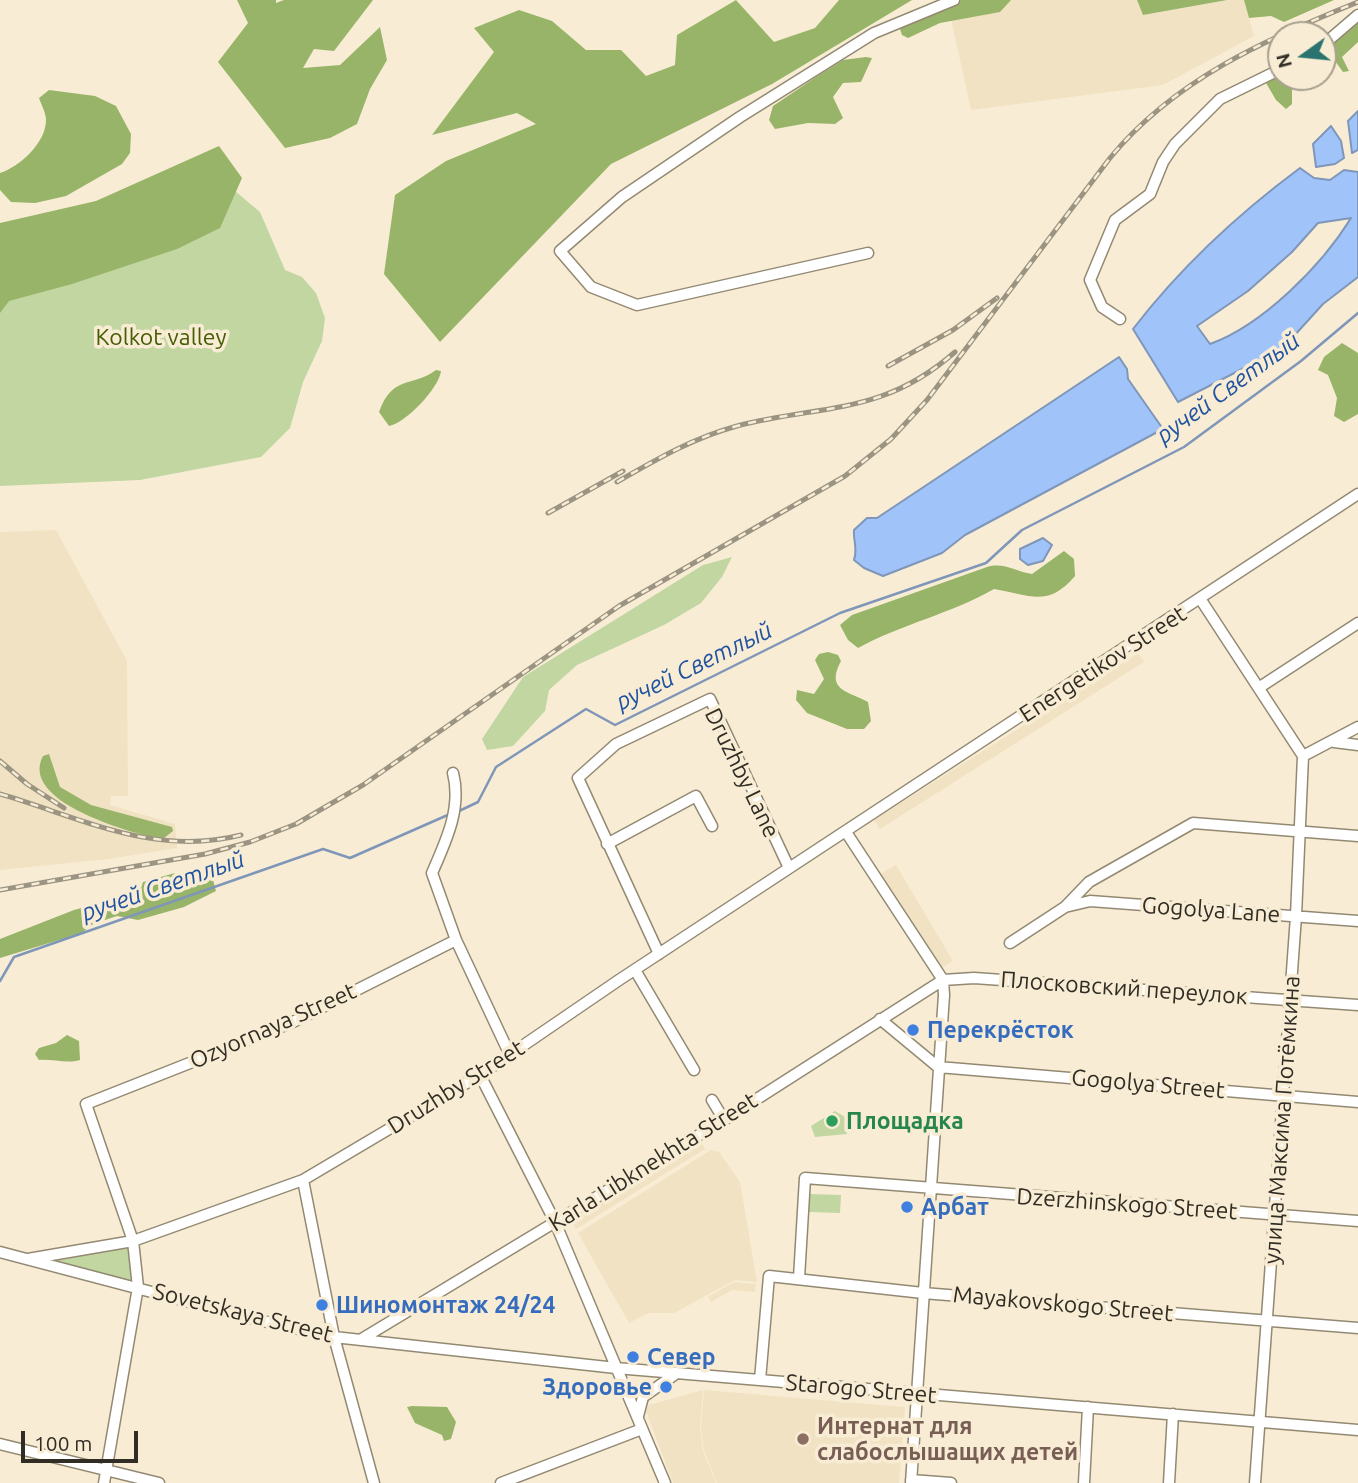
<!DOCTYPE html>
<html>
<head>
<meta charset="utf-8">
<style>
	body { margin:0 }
	#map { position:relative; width:1358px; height:1483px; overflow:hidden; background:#f8edd4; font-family:Ubuntu,sans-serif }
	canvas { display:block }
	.north { position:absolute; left:1267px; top:21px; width:70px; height:70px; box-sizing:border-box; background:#f8edd4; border:2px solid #a8a08e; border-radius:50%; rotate:255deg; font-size:19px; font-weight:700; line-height:28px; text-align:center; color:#312d24 }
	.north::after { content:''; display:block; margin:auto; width:24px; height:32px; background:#2a736e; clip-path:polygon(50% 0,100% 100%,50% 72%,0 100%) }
	.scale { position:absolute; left:21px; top:1431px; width:117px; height:32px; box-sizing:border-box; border:4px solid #312d24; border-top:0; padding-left:9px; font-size:21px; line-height:24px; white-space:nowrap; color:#312d24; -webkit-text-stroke:5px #f8edd4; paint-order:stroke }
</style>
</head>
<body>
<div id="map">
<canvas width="1358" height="1483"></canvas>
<div class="north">N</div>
<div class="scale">100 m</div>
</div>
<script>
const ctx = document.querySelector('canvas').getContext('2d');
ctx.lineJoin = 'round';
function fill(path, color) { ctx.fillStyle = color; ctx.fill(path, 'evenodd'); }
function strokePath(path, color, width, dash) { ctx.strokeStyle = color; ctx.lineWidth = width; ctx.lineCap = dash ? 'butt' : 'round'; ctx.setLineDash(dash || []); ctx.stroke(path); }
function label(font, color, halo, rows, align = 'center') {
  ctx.font = font + ' Ubuntu,sans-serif'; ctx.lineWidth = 7; ctx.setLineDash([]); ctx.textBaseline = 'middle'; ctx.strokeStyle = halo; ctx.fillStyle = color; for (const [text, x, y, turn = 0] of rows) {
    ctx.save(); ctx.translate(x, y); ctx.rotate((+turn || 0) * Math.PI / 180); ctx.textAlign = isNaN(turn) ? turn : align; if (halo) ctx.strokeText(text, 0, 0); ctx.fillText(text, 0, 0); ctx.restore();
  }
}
fill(new Path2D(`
	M969,0h168l6,15 84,-15h17l10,36 -91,49 -192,25 -23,-105z
	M56,530l71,131 1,135h-17l-1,9 65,19 2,24 -68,11 -109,11v-338z
	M1138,653l6,9 -264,167 -6,-9z
	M896,865l57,96 -15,9 -58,-96z
	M699,1139l6,10 -129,80 -6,-10z
	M711,1150l8,2 21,30 17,100 -22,-2 -61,33h-25l-20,10 -51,-90z
	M734,1282l22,2 -1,8 -23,-2 -21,12 -3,-5z
	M703,1390l-3,37 3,24 13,32h-43l-27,-72 3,-6z
	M704,1390l201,17 -6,76h-182l-13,-33 -3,-22z`), '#f0e2c2');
fill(new Path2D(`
	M216,175l44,37 25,58 17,7 14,16 9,25 -3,23 -19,41 -13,46 -29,29 -121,23 -140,6v-240z
	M732,557l-10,20 -21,26 -37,22 -87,40 -28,25 -4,21 -32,35 -26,4 -5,-11 41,-62 180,-112z
	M835,1111l10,6 2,17 -32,3 -4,-11z
	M809,1194l32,1 -1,18 -32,-1z
	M131,1246l3,36 -79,-21z`), '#c1d6a1');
fill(new Path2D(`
	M237,0h39v3l8,-3h89l-39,51 -20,-2 -11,19 37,-3 40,-38 7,33 -17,29 -13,35 -27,14 -45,10 -67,-86 30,-39z
	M736,0l38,42 41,-14 24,-28h73l-140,84 -161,80 -171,178 -56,-68 11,-79 51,-34 90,-37 -19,-11 -85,22 62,-83 -20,-24 45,-18 33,11 34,29h35l25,26 29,-11 2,-30z
	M961,0h50l-11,12 -60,11 -32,15 -6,-3 -3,-9z
	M1137,0h90l-84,15z
	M1244,0h90l-50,22 -13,-6 -22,2z
	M1358,22v20l-16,15 7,14 -6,1 -10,-14 -10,5v-10z
	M866,57l6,1 -11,24 -18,1 -10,14 10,21 -8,6 -27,-1 -33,6 -6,-9 4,-14 43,-29 27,-17z
	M1281,76l16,1 -5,3v24l-6,5 -10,-9 -10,-17z
	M49,90l46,6 21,10 15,28 -1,19 -8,11 -56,32 -31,7 -24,-1 -11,-12v-17c19,-6 46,-30 46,-53 0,-7 -5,-16 -7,-22z
	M219,146l23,32 -22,50 -43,21 -105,35 -63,17 -9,12v-90l96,-22z
	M1342,343l16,10v61l-14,8 -10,-6 3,-18 -9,-23 -10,-5 6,-13z
	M436,370l5,1c-2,17 -35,52 -52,55l-10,-14c14,-38 33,-24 57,-42z
	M1064,551l10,8 1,17c-27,32 -45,19 -81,13 -44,25 -92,35 -136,59l-10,-8 -8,-15 12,-10 135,-48c17,-5 29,5 45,7z
	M828,652l10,3 3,6c-16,30 8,30 27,41l3,19 -7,8h-17l-40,-16 -11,-13 1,-10 17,4 10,-15 -9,-19 4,-6z
	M49,754l11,33 31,18 81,22 1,4 -9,7h-9c-29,-7 -136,-37 -112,-82z
	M175,873l38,7 3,11 -32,16 -46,13 -21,-4 -24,8 -11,9 -82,25v-19l74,-29 66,-18 3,-10z
	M67,1035l12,6 1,19c-13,4 -27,-1 -41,0l-4,-6 4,-6 17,-5z
	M412,1406l35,1 9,15 -5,17 -7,2 -2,-6 -27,-12 -8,-16z`), '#98b468');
const water = new Path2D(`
	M1358,111v39l-6,3 -4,-32z
	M1331,126l10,15 3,17 -9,6 -19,3 -3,-23z
	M1300,168l14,10 16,2 14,-10 14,2v105l-35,27 -40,44 -105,54 -45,-73c47,-61 105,-115 167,-161zM1351,218c-29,47 -88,107 -141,126l-13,-18 51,-35 44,-39 26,-29z
	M1119,357l8,12 1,10 35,50 -198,106 -23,18 -59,23 -19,-8 -10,-8c4,-12 -1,-19 0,-30l13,-12h10z
	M1043,538l9,7 -9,16 -15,4 -8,-6v-10z`);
fill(water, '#a0c3f9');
strokePath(water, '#7f96b9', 2);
strokePath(new Path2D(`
	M457,812l21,-10 18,-35 90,-58 29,16 225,-112 146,-50 36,-33 162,-83 117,-86 57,-48
	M0,981l14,-24 309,-108 27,9 100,-44`), '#7f96b9', 2.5);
const minor = new Path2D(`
	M1323,45l35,-30
	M868,253l-231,52 -46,-18 -31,-36 62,-54 118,-80 134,-84 80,-33
	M1120,319l-18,-12 -12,-27 25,-60 35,-26 13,-32 12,-18 45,-45 61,-30
	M1201,600l102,156
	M1260,687l98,-64
	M1334,742l24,3
	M1303,756l55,-29
	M453,773c9,35 -7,68 -21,100l24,67 54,115
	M846,832l97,148 1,15 -33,488
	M607,844l89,-48 16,30
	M1065,907l25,-6 268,20
	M1010,943l55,-36 24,-25 104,-59 165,13
	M659,954l-81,-176 38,-34 94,-45 79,169
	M635,970l59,100
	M880,1019l58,48 420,35
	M480,1075l75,147 110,261
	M712,1100l12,20
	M303,1180l31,157 40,146
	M0,1252l254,67 80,18 282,31 742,62
	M28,1259l105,-18 170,-61 177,-105 139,-95 739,-486
	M799,1278l6,-100 553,43
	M360,1340l364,-220 219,-140 31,-2 384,27
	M760,1380l9,-104 154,17 435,35
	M638,1416l5,-19 34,-24
	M0,1444l159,39
	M911,1480l40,3
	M104,1483l34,-196 -5,-46 -47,-137 205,-81 165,-83
	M501,1483l141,-54
	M1084,1483l4,-76
	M1169,1483l4,-69
	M1255,1483l41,-567 7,-160`);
strokePath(minor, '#938973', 13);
strokePath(minor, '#fff', 10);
const rail = new Path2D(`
	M888,366l65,-36 44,-32
	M617,482c40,-23 76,-44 120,-56 86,-22 145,-10 218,-74
	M548,513l75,-42
	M0,761l27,23 37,24
	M0,794c82,24 154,63 241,41
	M0,890l205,-36 45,-12 46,-18 67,-39 256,-179 226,-130 46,-37 36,-39 183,-242c64,-78 156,-119 248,-156`);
strokePath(rail, '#9b9482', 5);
strokePath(rail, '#f8edd4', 2.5, [8]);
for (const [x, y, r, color] of [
	[913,1030,7,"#3f7fe0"],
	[832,1121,7,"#2e9e5b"],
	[907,1207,7,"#3f7fe0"],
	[322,1305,7,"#3f7fe0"],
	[633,1357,7,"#3f7fe0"],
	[666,1387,7,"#3f7fe0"],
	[803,1439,7,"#8d6e63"]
]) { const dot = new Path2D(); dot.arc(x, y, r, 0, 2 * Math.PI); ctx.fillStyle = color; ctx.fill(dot); strokePath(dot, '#f8edd4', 2.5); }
label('23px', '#455d05', '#f8edd4', [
	["Kolkot valley",161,337]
]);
label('23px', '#312d24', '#f8edd4', [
	["Energetikov Street",1103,664,-33],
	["Druzhby Lane",742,773,64],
	["Gogolya Lane",1211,910,4],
	["Плосковский переулок",1124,988,4],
	["Ozyornaya Street",273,1026,-24],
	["Gogolya Street",1148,1084,5],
	["Druzhby Street",456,1087,-32],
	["улица Максима Потёмкина",1282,1120,-86],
	["Karla Libknekhta Street",653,1162,-32],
	["Dzerzhinskogo Street",1127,1204,4],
	["Mayakovskogo Street",1063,1304,5],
	["Sovetskaya Street",243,1313,14],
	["Starogo Street",861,1389,5]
]);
label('bold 23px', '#366cbe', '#f8edd4', [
	["Перекрёсток",927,1030],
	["Арбат",921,1207],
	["Шиномонтаж 24/24",336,1305],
	["Север",647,1357],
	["Здоровье",652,1387,"right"]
], 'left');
label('bold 23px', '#27864d', '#f8edd4', [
	["Площадка",846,1121]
], 'left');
label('bold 23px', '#785e54', '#f8edd4', [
	["Интернат для",817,1426],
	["слабослышащих детей",817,1452]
], 'left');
label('italic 24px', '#2153a0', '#f8edd4', [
	["ручей Светлый",1228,388,-36],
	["ручей Светлый",694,666,-26],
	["ручей Светлый",163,886,-19]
]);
</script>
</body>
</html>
